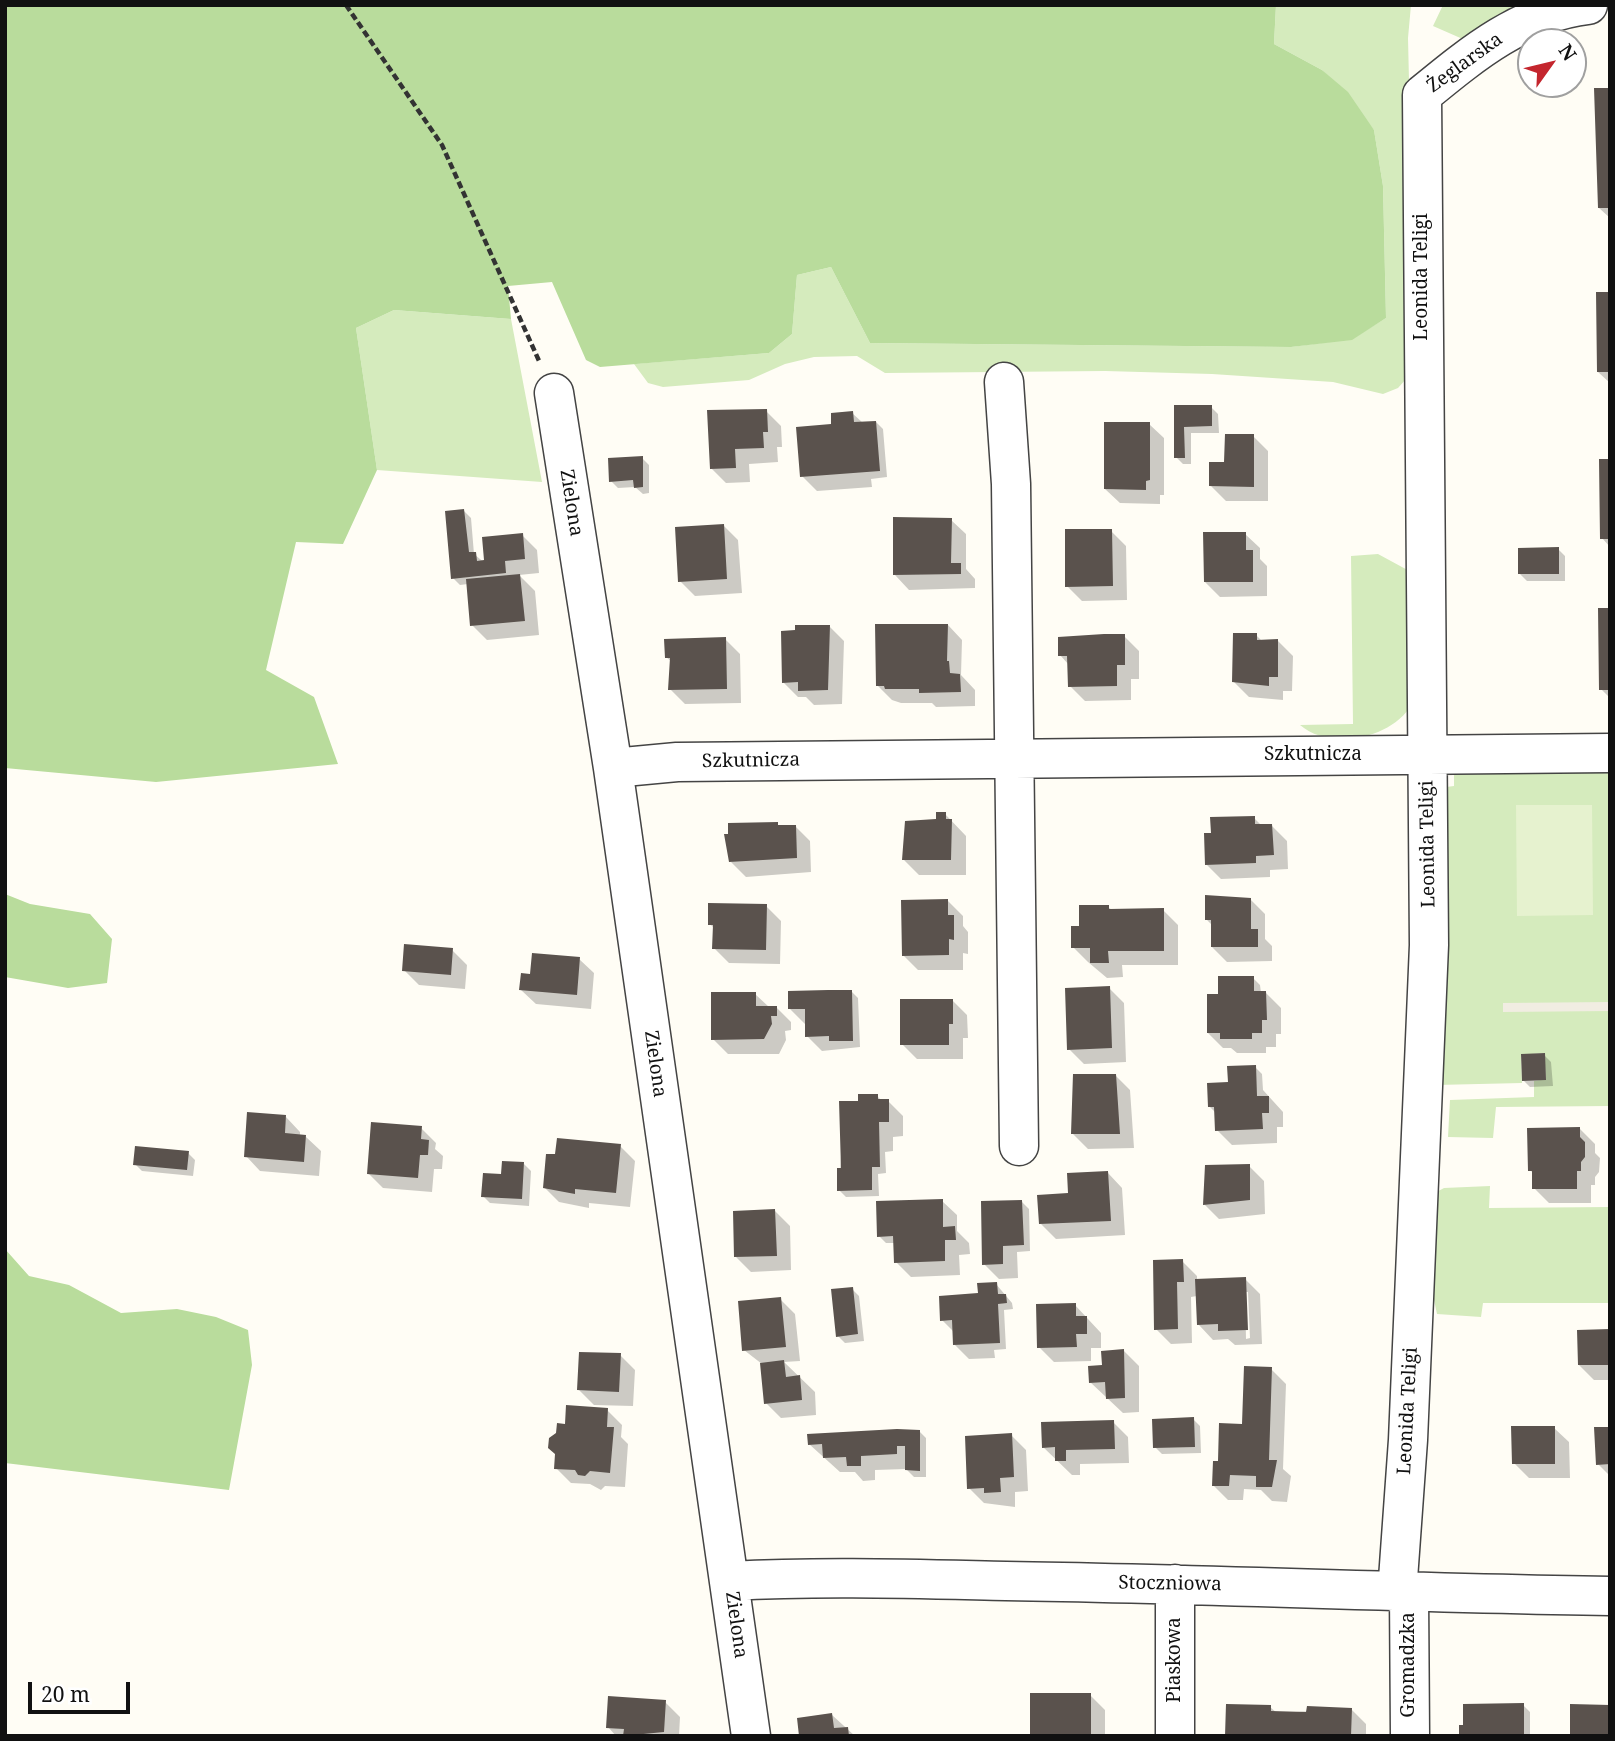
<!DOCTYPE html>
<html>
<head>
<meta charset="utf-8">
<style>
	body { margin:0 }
	#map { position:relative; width:1615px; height:1741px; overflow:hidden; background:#fffdf5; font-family:"Noto Serif",serif }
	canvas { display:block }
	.frame { position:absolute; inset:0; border:7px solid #111; pointer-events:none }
	.north { position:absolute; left:1517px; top:28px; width:70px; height:70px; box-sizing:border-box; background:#fff; border:2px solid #a0a0a0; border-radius:50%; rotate:56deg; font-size:19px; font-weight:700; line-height:28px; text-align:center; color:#111 }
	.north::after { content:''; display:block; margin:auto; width:24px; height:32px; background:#c4262e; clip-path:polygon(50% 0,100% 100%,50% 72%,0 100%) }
	.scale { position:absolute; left:28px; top:1682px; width:102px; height:32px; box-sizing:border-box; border:4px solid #111; border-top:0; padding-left:9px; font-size:21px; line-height:24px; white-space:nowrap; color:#111; -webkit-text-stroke:5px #fff; paint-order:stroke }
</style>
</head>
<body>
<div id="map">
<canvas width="1615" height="1741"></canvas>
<div class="frame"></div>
<div class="north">N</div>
<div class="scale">20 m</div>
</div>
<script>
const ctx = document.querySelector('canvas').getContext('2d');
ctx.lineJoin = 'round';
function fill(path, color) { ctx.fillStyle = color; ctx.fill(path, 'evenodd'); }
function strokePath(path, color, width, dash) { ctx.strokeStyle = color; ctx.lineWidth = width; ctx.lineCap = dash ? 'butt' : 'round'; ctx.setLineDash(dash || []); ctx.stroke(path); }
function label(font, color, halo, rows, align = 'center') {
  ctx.font = font + ' "Noto Serif",serif'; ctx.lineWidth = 7; ctx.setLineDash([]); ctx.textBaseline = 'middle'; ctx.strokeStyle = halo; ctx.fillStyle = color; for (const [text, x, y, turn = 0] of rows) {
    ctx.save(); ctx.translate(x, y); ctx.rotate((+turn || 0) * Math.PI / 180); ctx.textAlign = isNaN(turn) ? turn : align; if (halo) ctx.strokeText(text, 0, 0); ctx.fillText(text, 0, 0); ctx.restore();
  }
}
fill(new Path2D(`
	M1276,5h135l-3,33 4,173 -6,168 -8,9 -15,6 -50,-12 -121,-8 -107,-3 -220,2 -28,-17 -43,1 -29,7 -36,16 -86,7 -15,-4 -14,-19 135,-11 23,-19 5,-59 34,-8 39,76 421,4 61,-8 34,-21 -3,-132 -9,-56 -52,-60 -48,-26z
	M1443,5h81l-59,35 -32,-14z
	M394,310l117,9 31,163 -165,-12 -21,-142z
	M1378,554l35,19 -1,131c-20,35 -82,47 -112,21l53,-1 -2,-168z
	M1454,766l156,5v335l-114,1 -3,31 -45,-1 2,-37 84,-3v-16l12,-2 -2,-26 -23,2 1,28 -86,2 10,-298 8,-1z
	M1490,1186l-1,22 121,-1v96h-127l-2,14 -44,-3 -7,-33 1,-86 13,-7z`), '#d5ebbd');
fill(new Path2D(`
	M5,5h1271l-2,39 48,26 26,22 26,38 9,56 3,132 -34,22 -61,7 -421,-4 -39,-76 -34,8 -5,59 -23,19 -169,14 -14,-7 -34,-78 -44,4 3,33 -117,-9 -38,18 21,142 -34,74 -47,-2 -30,128 48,27 24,67 -182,18 -151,-14z
	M5,894l25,10 60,10 22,25 -5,44 -39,5 -63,-11z
	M5,1249l24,27 40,9 52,28 56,-4 39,8 32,13 4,35 -23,125 -224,-27z`), '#b9dc9c');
fill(new Path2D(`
	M1516,805h76l1,110 -76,1z`), '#e6f2cf');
fill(new Path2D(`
	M1610,1002v9l-107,1v-9z`), '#f1ede2');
fill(new Path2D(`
	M1610,90v128l-11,-10z
	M1610,294v89l-12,-11z
	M1176,407h35l7,7 1,19h-28v31h-8l-7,-7z
	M766,411l15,15 1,21h-5l1,15 -29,2 1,18 -24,1 -15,-15z
	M852,413l11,10 13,-1 7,7 4,48 -16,2 1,8 -55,4 -15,-15 31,-50z
	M1149,424l15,14v57h-4v9l-40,-1 -15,-14z
	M1253,436l15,15v50h-42l-15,-15z
	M642,458l7,7v28l-6,1 -8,-7 -17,1 -7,-7z
	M1610,460v87l-8,-9z
	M464,511l7,7 3,36 12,10 36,-29 15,15 2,23 -20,2 16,16 4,44 -52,5 -15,-15 -4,-41 -8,1 -7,-7z
	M951,520l15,14v35l9,10v9l-66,2 -14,-15z
	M723,525l15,15 4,53 -47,3 -15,-15z
	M1111,531l15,15 1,54 -45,1 -15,-15z
	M1245,534l15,14v11l7,7v30l-47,1 -15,-15z
	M1558,549l7,7v25h-38l-7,-7z
	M1610,610v88l-9,-9z
	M948,625l14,15 -1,35 14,15v16l-39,1 -4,-4h-31l-9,-3 -15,-15z
	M829,626l15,15 -2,63 -28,1 -8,-8h-8l-15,-15z
	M1256,635l6,6h16l15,15 -1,35h-9v9l-34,-3 -15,-15z
	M1124,636l15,15v28h-8v21l-46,1 -15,-15 -1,-21 -9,-10z
	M725,639l15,15 1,49 -56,1 -15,-15 2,-27 -6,-5z
	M945,814l21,22v39h-47l-15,-15z
	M1254,818l8,8h10l15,15 1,28 -18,1v7l-49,2 -15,-15z
	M795,826l15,15 1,31 -65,5 -15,-15z
	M1250,899l15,15v25l7,7v15l-45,1 -15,-15v-22l-5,-5z
	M948,901l15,15v10l5,6v22l-5,-1v17h-45l-15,-15z
	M766,906l15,15 -1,43 -51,-1 -15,-15 1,-19 -5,-5z
	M1108,907l4,3h51l15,15v40h-56l1,12 -16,1 -19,-16 -15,-15z
	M452,950l15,15 -2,24 -46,-4 -15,-15z
	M579,959l15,14 -3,36 -55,-5 -15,-14z
	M1253,978l7,7 1,8h5l15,15v26h-5v13h-10v6h-29l-6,-5h-8l-15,-15 12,-38z
	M1109,988l15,15 2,59 -42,2 -15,-15z
	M851,991l7,7 2,49 -38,4 -15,-15 -2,-12 -15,-15z
	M755,994l14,13h7l15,15v8l-6,1 1,9 -7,14h-51l-15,-15z
	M952,1000l15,15 1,23h-5v21h-46l-15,-15z
	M1544,1055l7,7 2,24 -23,1 -7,-7z
	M1255,1067l7,7 1,16 20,22v15h-6v16l-45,2 -15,-15 -1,-17 -7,-7z
	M1116,1076l14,14 4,58 -46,1 -15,-15z
	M877,1096l5,5h6l15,15v20l-10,1v14l-8,1 1,21 -8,1 1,22 -33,1 -7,-7 3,-52 18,-36z
	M286,1117l14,15v4l6,1 15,14 -2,25 -59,-5 -14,-15z
	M421,1128l15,15 -1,6 8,7 -1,13h-8l-2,23 -49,-4 -15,-15z
	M1580,1129l15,15v9l5,5 -1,14 -4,5v8h-4v18h-42l-15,-15v-14l-4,-4z
	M620,1146l15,15 -5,46 -41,-4v5l-30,-6 -15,-15z
	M188,1153l7,7 -2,16 -51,-5 -7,-7z
	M524,1164l7,7 -2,35 -39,-3 -7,-7 20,-20z
	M1249,1166l15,15 1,33 -46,5 -15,-15z
	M1108,1173l14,15 3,47 -69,4 -15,-15 28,-29z
	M942,1201l15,14v16l12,12 1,11 -11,1 1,20 -49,2 -15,-15 -1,-19h-9l-7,-7z
	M1022,1202l7,7 1,42 -13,1 1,26 -19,1 -15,-15z
	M775,1211l15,15 1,44 -40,2 -15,-15z
	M1182,1261l15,15v4l48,-1 15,15 2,50 -27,1 -7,-6 -15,1 -14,-15 -2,-29 -6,1 1,46 -21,1 -15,-15zM1245,1292h3l2,46 -4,1z
	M996,1284l16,19 1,6 -9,1 2,39 -12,1 1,8 -26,1 -15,-15v-12l-12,-12z
	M852,1289l7,7 5,45 -19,2 -7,-7z
	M780,1299l15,15 5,47 -16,1 31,30 1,23 -35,3 -15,-15 -4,-39 -18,-14z
	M1075,1305l26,28v15h-10v13l-37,1 -15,-15z
	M1610,1331v49h-16l-15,-15z
	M1124,1351l15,15v46l-16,1 -33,-31z
	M620,1355l15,15 -2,36 -39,-1 -15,-15z
	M1271,1369l15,15 -3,85 8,7 -4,26 -15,-1 -11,-11 -17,-1 -1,11h-15l-15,-15z
	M607,1410l15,15 -1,12 7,7 -3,43 -20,-1 -4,4 -11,-6 -19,-1 -15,-15z
	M1193,1419l7,7 1,27 -39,1 -7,-7z
	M1113,1422l15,15 1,26 -49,1v11h-8l-29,-28z
	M1554,1428l15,14 1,36h-41l-15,-15z
	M1610,1428v48l-12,-12z
	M919,1431l7,7v39h-12l-8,-8 -31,1v10l-12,1 -8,-9h-15l-31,-28z
	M1011,1435l15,15 2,41 -13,1v15l-31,-4 -15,-15z
	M1090,1695l15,15v26h-73z
	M665,1702l15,15 -1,19h-63l-8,-9z
	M1523,1705l7,7v24h-70z
	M1270,1707l7,6 74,-4 15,15v12h-139z
	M832,1715l23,21h-54z`), '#0003');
fill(new Path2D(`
	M1594,88h16v120h-12z
	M1596,292h14v80h-13z
	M1174,405h38v21l-28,1 1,31h-11z
	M767,409l1,23h-5l1,16 -29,1 1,19 -26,1 -3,-59z
	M853,411l1,11 22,-1 4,50 -80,6 -4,-50 35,-3v-11z
	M1104,422h46v58l-4,1v9l-42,-1z
	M1225,434h29v53l-45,-1v-24h15z
	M643,456v31l-9,1 -1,-8 -24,2 -1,-24z
	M1599,459h11v80h-10z
	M464,509l5,43h7l1,9 7,-1 -2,-23 41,-4 2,26 -20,2 1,12 -55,6 -6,-68z
	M893,517l59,1 -1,45h10v11l-68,1z
	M724,524l3,55 -49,3 -3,-55z
	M1065,529h47l1,57 -48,1z
	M1203,532h43v18h7v32h-49z
	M1559,547v27h-41v-26z
	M520,574l5,47 -55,5 -4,-47z
	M1598,608h12v82h-11z
	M875,624h73l-1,37h2l1,12 10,1 1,18 -42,1v-4h-34l-1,-3h-8z
	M795,625h35l-2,65 -30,1v-9l-16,1 -1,-52 14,-1z
	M1233,633h24v7l21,-1v38h-9v9l-37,-4z
	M1104,634h21v31h-8v21l-49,1 -1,-31h-9v-19z
	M726,637l1,52 -59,1 2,-32h-5l-1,-19z
	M936,812h10v7h6l-1,41h-49l3,-39 31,-2z
	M1255,816v8h17l2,31 -18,1v7l-51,2 -1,-32h7l-1,-16z
	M778,822v3h18l1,33 -68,4 -5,-28h4v-11z
	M1205,895l46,3v31h7v18h-47v-27h-6z
	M948,899v16h6v25l-5,-1v16l-47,1 -1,-56z
	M708,903l59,1 -1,46 -54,-1 1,-24h-5z
	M1079,905h30v4l55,-1v43h-56l1,12h-19v-15h-19v-22h8z
	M404,944l49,4 -2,27 -49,-4z
	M532,953l48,4 -3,38 -58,-5 2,-17 9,1z
	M1218,976h36v15h12l1,29h-5v13h-10v6h-32v-6h-13v-39h11z
	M1110,986l2,62 -45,2 -2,-62z
	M828,990h24l1,51h-24v-5l-24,1v-28h-17v-18z
	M711,992h45v14h21v10h-6l1,8 -8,15 -53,1z
	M900,999h53v25h-4v21h-49z
	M1545,1053l1,27 -24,1 -1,-27z
	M1256,1065l1,31h12v17h-7l1,16 -48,2 -1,-24h-6l-1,-24 21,-1 -1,-16z
	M1073,1074h43l4,60h-49z
	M858,1094h20v5h11v23h-10l1,45h-8v23l-35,1v-23h4l-2,-67h19z
	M247,1112l39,3 -1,18 21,2 -2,27 -60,-5z
	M371,1122l51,4 -1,13 8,1 -1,15h-8l-2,23 -51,-4z
	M1580,1127v10l5,5v15l-4,5v9h-4v18h-45v-18h-4l-1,-43z
	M557,1138l64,6 -5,49 -41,-4v5l-32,-6 3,-34h9z
	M135,1146l54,5 -2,19 -54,-5z
	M502,1161l22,1 -2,37 -41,-2 2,-24 18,1z
	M1250,1164v36l-47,5 2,-40z
	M1108,1171l3,50 -72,3 -2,-29 31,-2 -1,-20z
	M943,1199v28l12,-1 1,14h-11v21l-51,2 -1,-27 -16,1 -1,-36z
	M1022,1200l2,45 -21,1v18l-21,1 -1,-64z
	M775,1209l2,47 -43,1 -1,-46z
	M1183,1259l1,23h-7l1,47 -24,1 -1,-70z
	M1246,1277l2,53 -30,1v-7l-21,1 -2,-46z
	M997,1282l1,12h8l1,9 -9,1 2,39 -47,2 -1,-25 -12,1 -1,-25 39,-3 -1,-10z
	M853,1287l5,47 -22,3 -5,-48z
	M781,1297l5,50 -44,4 -4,-50z
	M1076,1303v13h11v18h-11l1,13 -40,1 -1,-44z
	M1610,1329v36h-32l-1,-35z
	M1124,1349l1,49 -19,1 -1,-17 -16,1 -1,-17 14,-1 -1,-14z
	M579,1352l42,1 -2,39 -42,-2z
	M784,1360l2,17 14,-2 2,25 -38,4 -4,-41z
	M1244,1366l28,1 -3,93h8l-5,27h-16v-11l-26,-1 -1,11h-17l1,-25h5l1,-38 23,1z
	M566,1405l42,3 -1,19h7l-4,46 -20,-2 -5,5 -7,-1 -3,-5 -21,-1 1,-15 -7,-6 1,-10 7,-5 1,-10 8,1z
	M1194,1417l1,30 -42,1 -1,-29z
	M1114,1420l1,29 -49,1v11h-11v-14l-13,1 -1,-26z
	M1511,1426h44v38h-43z
	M1594,1427h16v37l-14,1z
	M897,1429l23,1v41l-15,-1v-24h-8v8l-36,2v10h-14l-1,-9 -23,1 -1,-14 -14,1 -1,-11z
	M1012,1433l2,44 -14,1 1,14 -17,1v-5l-17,1 -2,-53z
	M1030,1693h61v43h-61z
	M608,1696l58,4 -2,32 -41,4 1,-7 -18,-1z
	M1524,1703v33h-65v-11h4v-21z
	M1226,1704l45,1v6l35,1 1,-6 45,2 -1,28h-126z
	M1570,1704l40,1v31h-40z
	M832,1713l2,15 14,-1 1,9h-50l-2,-18z`), '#5a524d');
const minor = new Path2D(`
	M1004,382l7,102 8,662
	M554,393l59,375 138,968
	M613,768l64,-6 933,-9
	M730,1581c92,-5 184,-2 276,0 201,3 402,12 604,15
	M1175,1584v152
	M1397,1593l11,-153 21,-495 -7,-850c50,-41 99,-82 166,-90
	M1409,1593l1,143`);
strokePath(minor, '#444', 41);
strokePath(new Path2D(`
	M346,5l96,140 98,218`), '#333', 4.5, [7, 3.5]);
strokePath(minor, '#fff', 38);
label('19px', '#111', '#fff', [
	["Żeglarska",1465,63,-36],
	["Leonida Teligi",1422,277,-90],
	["Zielona",571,503,81],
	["Szkutnicza",1313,755],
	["Szkutnicza",751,761,-1],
	["Leonida Teligi",1428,844,-91],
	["Zielona",655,1064,82],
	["Leonida Teligi",1408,1411,-87],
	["Stoczniowa",1170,1584,1],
	["Zielona",736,1625,82],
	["Piaskowa",1175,1660,-90],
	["Gromadzka",1409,1665,-90]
]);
</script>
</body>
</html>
